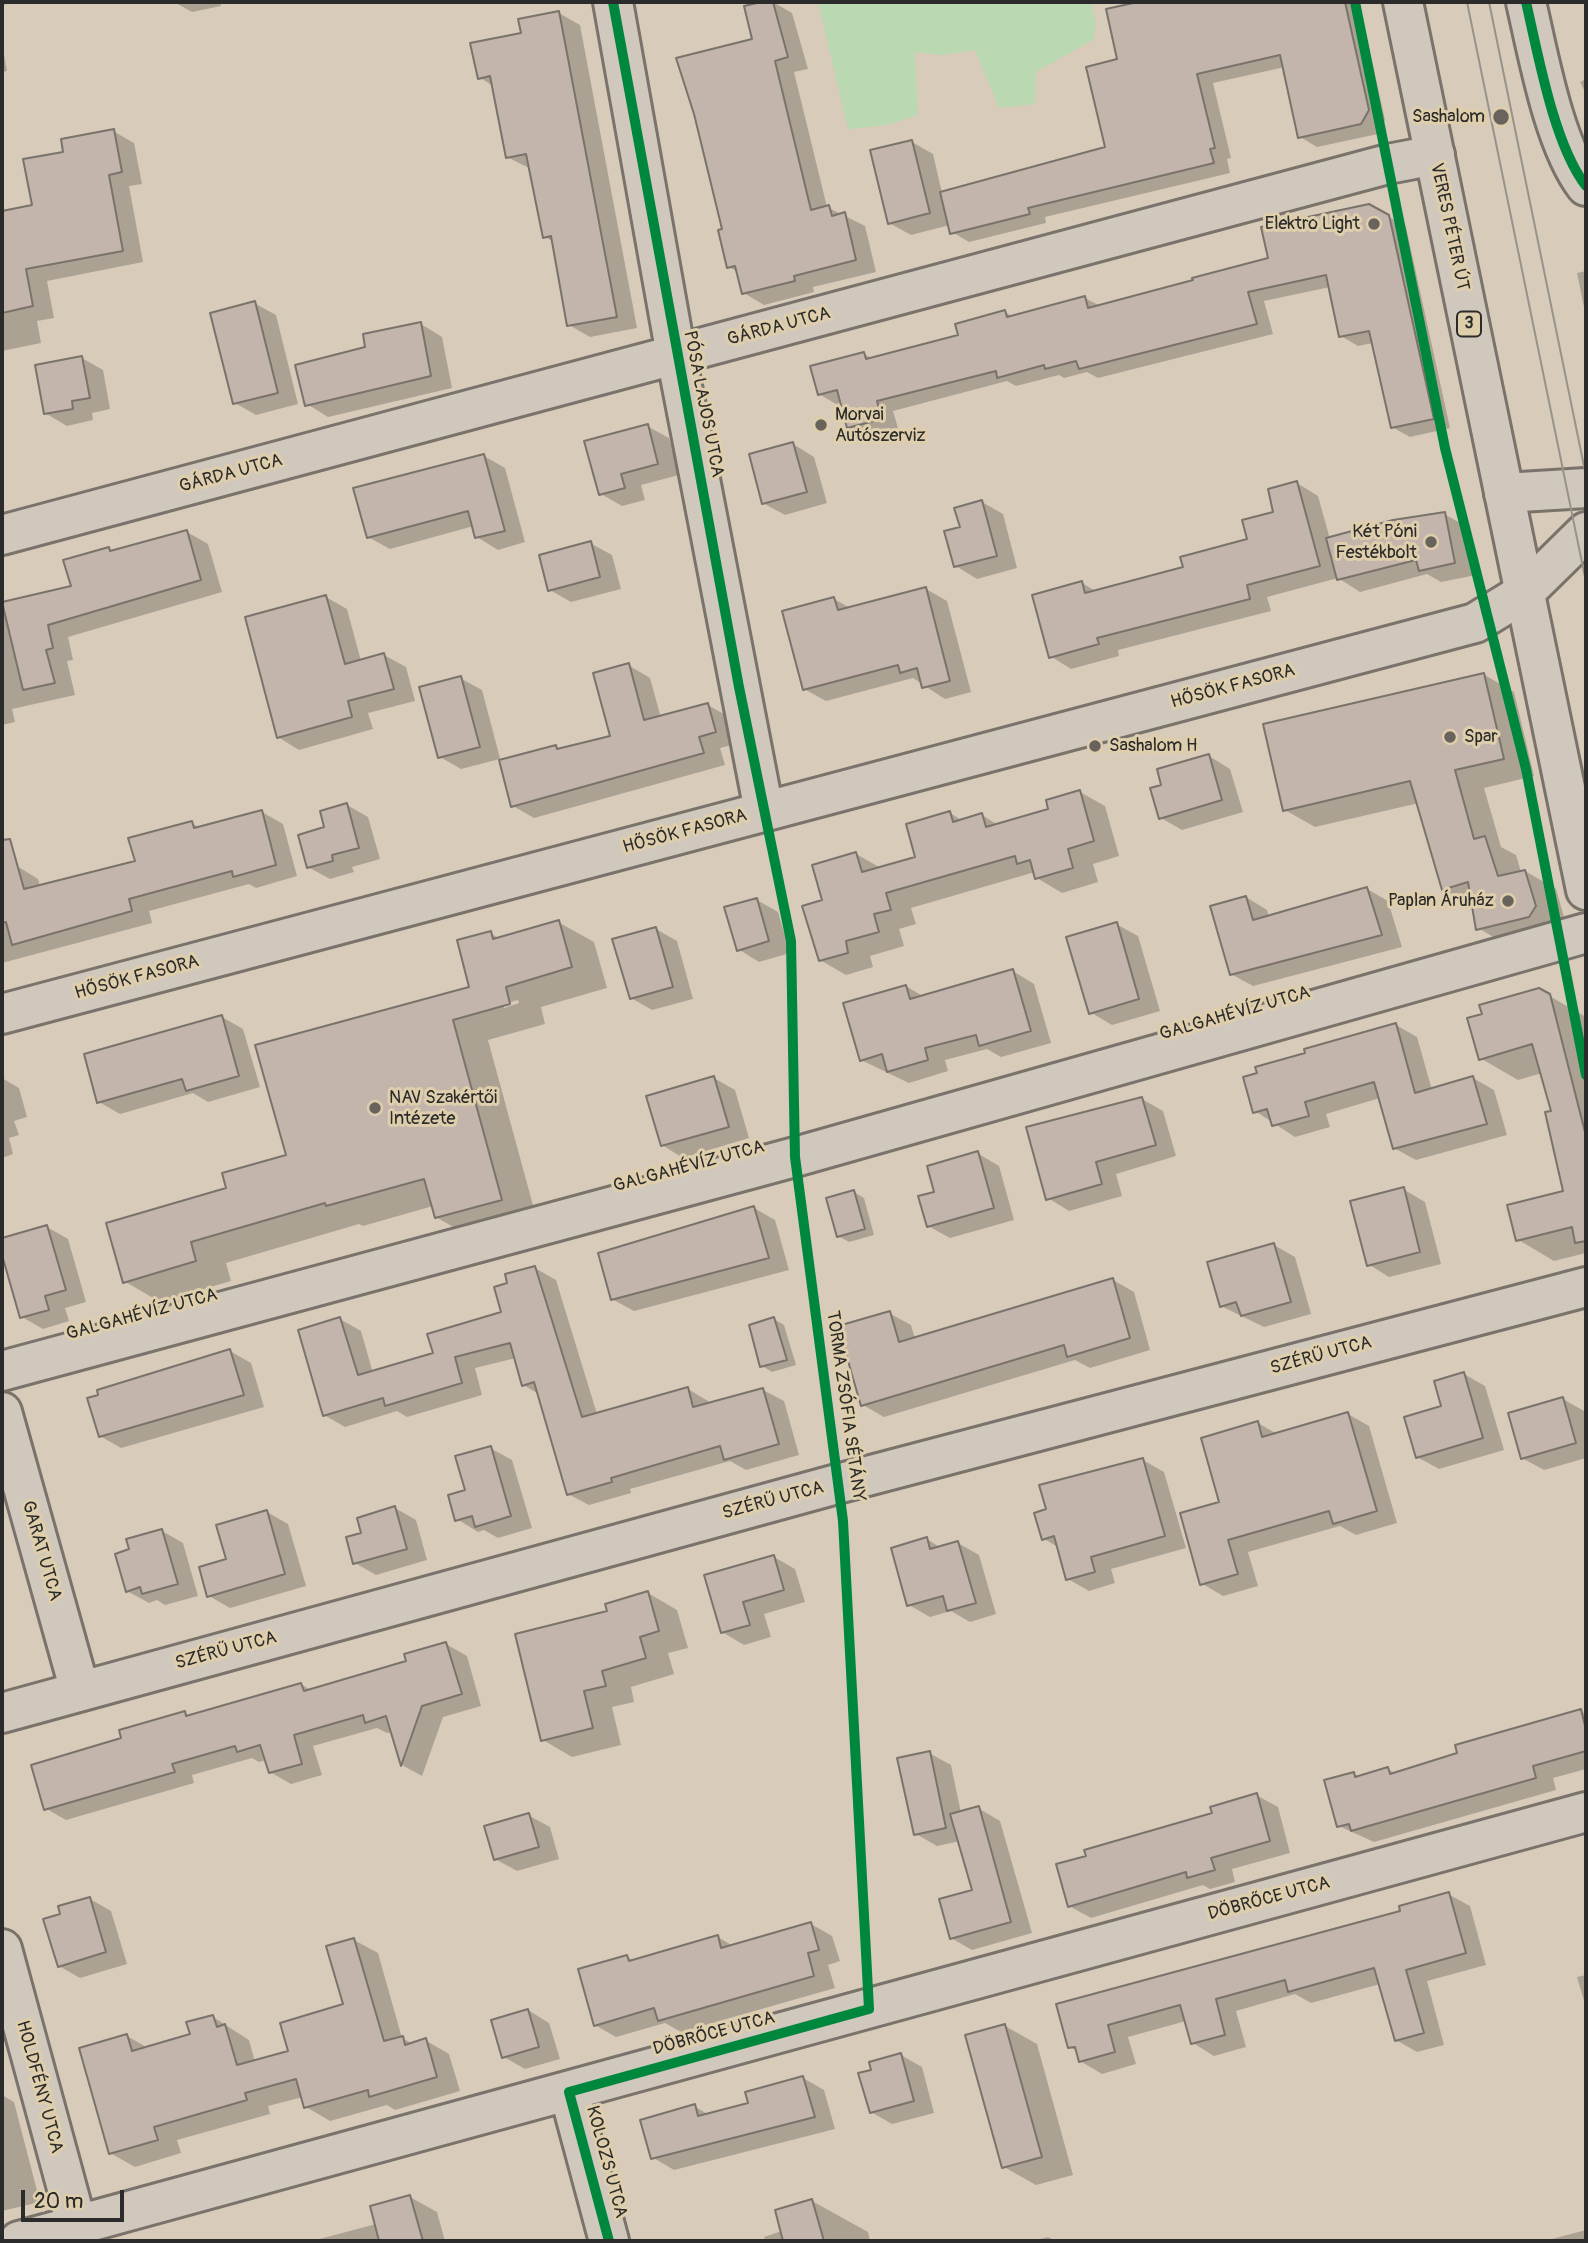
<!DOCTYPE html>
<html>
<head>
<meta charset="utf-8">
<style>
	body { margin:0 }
	#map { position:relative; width:1588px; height:2243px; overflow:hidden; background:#d8cbb9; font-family:Pangolin,sans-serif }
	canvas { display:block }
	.frame { position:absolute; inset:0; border:4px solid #2b2b2b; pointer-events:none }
	.scale { position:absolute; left:21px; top:2190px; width:103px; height:32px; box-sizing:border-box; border:4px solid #2b2b2b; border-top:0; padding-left:9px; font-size:21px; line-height:24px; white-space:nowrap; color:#2b2b2b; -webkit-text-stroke:5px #dfceab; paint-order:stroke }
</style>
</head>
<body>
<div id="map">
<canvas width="1588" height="2243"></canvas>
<div class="frame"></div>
<div class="scale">20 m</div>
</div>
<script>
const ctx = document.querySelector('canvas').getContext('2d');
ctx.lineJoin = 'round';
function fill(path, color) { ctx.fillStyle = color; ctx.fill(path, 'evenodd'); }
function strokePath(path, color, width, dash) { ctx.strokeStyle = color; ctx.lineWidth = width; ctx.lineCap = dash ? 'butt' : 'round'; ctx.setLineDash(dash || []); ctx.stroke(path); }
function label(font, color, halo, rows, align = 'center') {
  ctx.font = font + ' Pangolin,sans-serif'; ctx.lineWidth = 6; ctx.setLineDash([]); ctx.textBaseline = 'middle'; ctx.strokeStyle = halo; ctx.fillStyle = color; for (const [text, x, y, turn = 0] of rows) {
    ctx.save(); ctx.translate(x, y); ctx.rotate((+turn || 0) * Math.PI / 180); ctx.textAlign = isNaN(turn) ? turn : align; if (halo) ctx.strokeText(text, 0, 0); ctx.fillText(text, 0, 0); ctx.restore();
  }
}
fill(new Path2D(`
	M818,2h272l6,20 -2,17 -58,33 -1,32 -36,4 -24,-58 -33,5 -27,-3 3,63 -30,10 -40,4z`), '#bad8b1');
fill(new Path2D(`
	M2,2h16l-16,3z
	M174,2h46l1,4 -29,6z
	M773,2l19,11 16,56 -14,3 33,135 38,19 11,46 -63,15 1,5 -50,13 -20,-12 -6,-21 -9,-5 -5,-36 31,-190 -9,-34z
	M1146,2h213l26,118 -7,14 -61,13 -17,-10 -15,-70 -72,16 18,75 -4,1 3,14 -185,44 1,6 -77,19 -17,-10 -2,-7 -39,10 -22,-12 23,-81 21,12 9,39 165,-45 12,-88 -11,-50z
	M559,13l21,12 57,303 -47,9 -21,-12 -15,-83 -9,-5 -14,-68 -24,-12 -14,-71 -14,-9 44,-42z
	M2,43l5,28 -5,1z
	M1586,79v15l-6,-12z
	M113,131l21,12 8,41 -13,2 14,76 -96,19 7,37 -17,3 4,22 -39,8v-138l32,-7 31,-53z
	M1369,205l37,22 44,201 -40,9 -18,-10 -19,-84 -15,3 -17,-10 -11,-49 -66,14 9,33 -175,44 -11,-6 -23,6 -5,-3 -43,11 -9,-5 -114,30 5,17 -32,9 -17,-10 -7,-25 -6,2 -17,-10 45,-40 9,5 87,-23 45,-24 8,5 72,-19 15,8 170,-47z
	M1586,271v46l-9,-44z
	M254,303l22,12 22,89 -42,11 -21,-12z
	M421,324l21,13 10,51 -124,29 -21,-13 60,-56z
	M82,358l21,12 7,39 -18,4 1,7 -26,6 -22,-13z
	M647,426l22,12 10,37 -38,10 4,15 -23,6 -21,-12z
	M793,444l21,13 13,46 -42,12 -22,-12z
	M484,456l21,12 20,74 -27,8 -21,-13 -3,-11 -84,23 -22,-12z
	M1297,483l21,13 12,43 114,-25 22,12 10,49 -35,7 -14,-8 -67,18 -22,-14 -71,19 4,14 -153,39 1,6 -48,13 -21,-13 32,-73 15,9 88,-23 64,-29 26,-27z
	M982,502l21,12 14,54 -40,11 -21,-13 6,-38z
	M187,532l21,12 14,48 -154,45 5,23 -6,1 8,34 -63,14 3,13 -13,3v-121l71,-16 36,-39 4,3z
	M590,543l22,12 9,34 -50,13 -21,-12z
	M926,589l21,12 24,91 -26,7 -32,-21 -87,23 -22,-12 30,-90 16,9z
	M326,597l21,12 14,52 23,-6 22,12 9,34 -47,12 5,16 -74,21 -21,-13z
	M628,665l22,13 11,40 47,-13 21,12 7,27 -16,4 5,17 -191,53 -21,-12 -13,-47 -39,10 -21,-12 20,-79 22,12 19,72 55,-15 6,3 50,-13z
	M1483,674l31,18 20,84 -50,12 17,59 15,8 5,17 4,-1 31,18 10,35 -57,22 -31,-18 -4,-21 -31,-18 -24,-86 -104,24 -30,-17z
	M1209,756l21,13 13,43 -61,18 -21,-12 3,-32z
	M1080,792l25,14 14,50 -26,8 5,18 -36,11 -25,-15 -2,-6 -124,36 5,16 -17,5 5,17 -34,10 3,11 -27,8 -26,-15 5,-58 31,-48 25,14 36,-10 33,-45 13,8 19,-6 16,10 52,-15z
	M347,805l21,12 12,42 -28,8 2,5 -24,7 -22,-12 18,-38z
	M262,812l21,12 14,52 -41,12 -7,-4 -100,27 3,12 -150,40v-93l15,-4 21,13 2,7 97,-23 54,-40 10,5z
	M1367,889l21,12 14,46 -149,39 -22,-12 15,-77 21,13 2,7z
	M757,900l21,12 12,41 -31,9 -21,-13z
	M558,922l36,20 13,46 -66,19 4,17 -57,16 49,180 -65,18 -36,-21 -3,-11 -70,20 -4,-2 -133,39 5,18 -71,21 -36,-21 104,-92 60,-33 184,-168 18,-55 10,6zM518,1000l1,3 -15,5v-4z
	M1116,924l22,12 22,75 -48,14 -22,-13z
	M656,929l21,12 16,58 -41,11 -21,-12z
	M1013,971l21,13 17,59 -50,14 -14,-8 -42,11 3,11 -39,12 -48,-23 45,-74 18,11z
	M1539,990l47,27v236l-32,8 -37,-22 48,-46 -12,-81 -11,-39 -24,7 -38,-22 5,-43z
	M222,1017l21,12 17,58 -52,15 -15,-9 -73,21 -21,-12z
	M1396,1025l21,12 15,53 41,-12 21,12 13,45 -91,25 -22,-12 -14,-50 -54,16 4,13 -35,10 -40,-26z
	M2,1078l17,10 8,29 -13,4 5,14 -10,3 4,16 -11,4z
	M714,1078l21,12 14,48 -66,20 -21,-13z
	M1142,1099l21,12 13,45 -60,18 6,22 -53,15 -21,-13z
	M977,1153l22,13 15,54 -64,18 -22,-12 8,-33z
	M1403,1189l22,13 16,62 -52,13 -21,-13z
	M854,1192l10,6 10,37 -25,7 -11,-6z
	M754,1208l21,12 14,50 -155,41 -22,-12z
	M47,1227l21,12 18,63 -21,6 4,13 -26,8 -21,-12 -20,-77z
	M1274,1245l21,12 16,57 -47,13 -43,-21z
	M535,1268l21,12 41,134 91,-25 20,12 1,3 54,-14 21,11 15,54 -53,15 -16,-9 -100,28 1,4 -42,12 -21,-11 -29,-100 -16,-9 -7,-27 -41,10 7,27 -75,22 -10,-6 -52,16 -21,-12 16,-96 21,12 12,42 62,-19 68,-41 6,-29z
	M1113,1280l21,12 16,58 -60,18 -15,-8 -191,57 -21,-12 26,-92 22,12 4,14z
	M774,1319l10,6 12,40 -24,7 -10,-6z
	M230,1351l21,12 13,44 -143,41 -21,-12z
	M1464,1374l21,12 19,64 -65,19 -22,-12z
	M1563,1399l21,12 2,47 -42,12 -22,-12z
	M1348,1414l21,12 28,97 -41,12 -16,-9 -92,26 10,34 -35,10 -22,-13 20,-80 37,-80 19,11z
	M490,1448l22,12 20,68 -34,10 -14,-8 -6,2 -21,-13z
	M1143,1460l21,12 22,76 -75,21 4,14 -26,8 -21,-12 -9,-31 -16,-10 5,-28z
	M395,1508l21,12 11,40 -51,15 -21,-12 9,-29z
	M267,1512l21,12 18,62 -76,22 -21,-12 19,-36z
	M162,1531l21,12 15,53 -33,9 -8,-5 -8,3 -22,-12z
	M927,1539l14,9 17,-5 21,12 17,59 -26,8 -19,-11 -21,6 -21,-12z
	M774,1557l21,12 10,33 -41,12 7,23 -27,8 -22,-13 -15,-55z
	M648,1593l29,17 11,38 -20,5 6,21 -43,13 3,15 -22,5 9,38 -49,12 -29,-17 67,-128z
	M446,1644l21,12 14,50 -38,11 -21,59 -20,-11 -9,-33 -6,1 -10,-5 -64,18 9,29 -31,9 -21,-12 -3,-12 -8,2 -7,-4 -60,17 2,8 -128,37 -21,-12 78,-68 62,-27 5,3 111,-32 11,7 96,-29z
	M1580,1711l6,3v55l-33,9 3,12 -182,52 -35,-16 15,-52 6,3 28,-8 8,5z
	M929,1753l22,12 10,48 17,-5 22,13 32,112 -60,17 -21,-12 23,-47 -14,-50 -23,5 -21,-12z
	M1256,1795l22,12 12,46 -58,16 3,13 -25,7 -7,-4 -112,33 -22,-12 145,-91z
	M528,1815l22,12 9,32 -42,12 -22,-12z
	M1448,1894l22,12 16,59 -59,16 17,64 -27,7 -21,-12 -16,-56 -69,19 -16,-9 -59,17 10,36 -32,9 -21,-13 -7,-22 -58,16 8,27 -34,10 -22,-13 -3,-10 -7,-4 -12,-42 344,-93z
	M90,1899l21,12 16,53 -47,14 -21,-12 3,-51z
	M811,1924l21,12 8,25 -12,4 7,23 -154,44 -16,-9 -49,14 -21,-12 32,-68 7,4 84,-24 15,9z
	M354,1940l24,13 24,85 11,6 12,-4 24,14 11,37 -65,19 -8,-5 -57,16 -24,-14 -3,-10 -35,9 2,8 -93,26 4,13 -46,14 -25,-14 17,-117 21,12 44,-13 21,-18 36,23 6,22 35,-10 55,-47z
	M1586,1975v33l-9,-31z
	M528,2010l21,13 11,36 -35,10 -21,-12z
	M1005,2026l32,18 36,131 -37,10 -32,-18z
	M901,2055l21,12 12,46 -42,11 -21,-12 3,-41z
	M803,2078l21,12 11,39 -161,41 -22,-13 42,-51 15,9 41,-11z
	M2,2095l12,7 26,100 -38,9z
	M410,2197l27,15 8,29h-133l64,-17z
	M812,2201l56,31 2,9h-104l-2,-4 18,-6z
	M1586,2230v11h-42z
	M1048,2237l8,4h-24z`), '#0003');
const building = new Path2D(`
	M761,2h12l15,55 -13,4 36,149 18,-5 3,11 13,-4 11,48 -62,16 1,5 -53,13 -7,-28 -8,2 -9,-38 4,-1 -28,-115 -18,-56 76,-19 -8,-33z
	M1138,2h207l24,108 -8,14 -63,14 -18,-83 -83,19 18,74 -5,1 4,14 -186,45 2,6 -80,20 -10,-42 165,-45 -19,-80 31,-8 -11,-50z
	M559,11l58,306 -50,9 -16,-90 -8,2 -17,-84 -20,4 -16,-82 -12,3 -8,-36 51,-10 -3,-14z
	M114,129l8,43 -13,3 14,76 -97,18 7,37 -31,7v-102l30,-6 -9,-46 40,-7 -2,-13z
	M912,140l18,73 -42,11 -18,-74z
	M1369,204l20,11 45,204 -43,9 -22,-97 -30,6 -13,-62 -78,17 9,32 -178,45 -3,-8 -31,8 -1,-4 -47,13 -1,-7 -119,30 5,18 -35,9 -10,-38 -19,5 -8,-29 54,-14 2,7 92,-24 -3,-11 50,-14 2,7 78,-21 3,12 105,-28 -1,-2 76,-20 -7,-31z
	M255,301l23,92 -45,11 -23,-91z
	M421,322l10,54 -126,30 -10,-41 70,-18 -2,-13z
	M82,356l8,42 -18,3 1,8 -29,5 -9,-49z
	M648,424l10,40 -37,10 4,14 -26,7 -15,-54z
	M793,442l14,50 -45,12 -13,-50z
	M484,454l21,77 -30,7 -7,-27 -101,27 -14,-50z
	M1297,481l23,85 -73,19 3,14 -153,39 2,6 -50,14 -17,-63 50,-14 3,12 98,-26 -3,-10 67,-18 -5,-19 31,-8 -5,-23z
	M982,500l15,56 -43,11 -10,-36 16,-4 -6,-19z
	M1445,512l10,51 -36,8 -3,-11 -79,20 -11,-42 67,-18z
	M187,530l14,50 -153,45 5,23 -7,2 9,33 -32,7 -21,-88 69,-16 -8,-26 46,-13 1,4z
	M591,541l9,36 -52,14 -9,-36z
	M926,587l24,94 -28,7 -5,-20 -17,5 -2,-8 -95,25 -21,-79 52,-14 4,13z
	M326,595l19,69 39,-11 10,36 -46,12 4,16 -75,21 -32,-121z
	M629,663l15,57 64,-17 8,29 -17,5 5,16 -193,54 -12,-47 57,-15 1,4 53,-13 -17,-63z
	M1484,673l20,86 -49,11 19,69 11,-3 13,40 27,-6 11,36 -7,11 -53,13 -8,-48 -26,8 -32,-109 -127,30 -20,-87z
	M461,676l19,71 -42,11 -19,-71z
	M1209,754l13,46 -63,19 -9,-31 11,-3 -4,-16z
	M1080,790l14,51 -26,8 5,19 -38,11 -5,-19 -13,4 -2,-8 -129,37 5,17 -17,4 5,18 -33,9 2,12 -29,8 -17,-55 20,-6 -10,-35 44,-13 6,20 53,-15 -9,-33 44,-13 3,11 29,-9 4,14 62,-18 -2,-9z
	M347,803l12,45 -27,7 1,6 -26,7 -9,-33 26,-8 -4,-16z
	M262,810l14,55 -43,12 -1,-6 -103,28 3,12 -120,34 -6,-23 -4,1v-83l8,-1 14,50 111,-28 -7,-23 64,-17 2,7z
	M1367,887l15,48 -152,40 -20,-69 36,-10 7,24z
	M757,898l12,43 -32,10 -13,-44z
	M559,920l13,47 -66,20 4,17 -57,16 49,180 -67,18 -11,-39 -98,27 -1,-3 -134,39 5,19 -73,22 -17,-60 120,-35 -4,-15 64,-18 -31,-110 214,-58 -12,-47 34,-9 2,8z
	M1117,922l22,77 -50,15 -23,-77z
	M656,927l17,60 -43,12 -18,-60z
	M1013,969l18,62 -52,15 -3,-11 -51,13 3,12 -41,12 -5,-18 -22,7 -17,-58 63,-18 4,14z
	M1539,988l11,6 36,142v105l-11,2 -3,-16 -56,14 -9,-36 56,-14 -18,-79 6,-1 -19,-67 -53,16 -12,-42 15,-4 -3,-9z
	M222,1015l17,61 -53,15 -4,-12 -85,24 -13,-49z
	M1396,1023l19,70 58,-17 14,48 -94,25 -19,-67 -69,20 4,14 -37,10 -5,-17 -14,4 -10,-36 14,-4 -2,-6 50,-14 -1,-4z
	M714,1076l15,51 -68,19 -15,-50z
	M1142,1097l14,48 -60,17 6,22 -56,16 -20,-73z
	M978,1151l16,57 -67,19 -9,-31 16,-4 -7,-26z
	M1404,1187l16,65 -53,14 -17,-65z
	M854,1190l11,39 -28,8 -11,-39z
	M754,1206l15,52 -158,42 -13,-47z
	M47,1225l19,65 -21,6 4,14 -29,8 -18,-63v-17z
	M1274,1243l17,59 -50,14 -5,-14 -16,5 -13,-45z
	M535,1266l47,151 106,-30 5,20 70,-19 16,56 -55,16 -4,-14 -109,32 1,4 -45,13 -33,-113 -12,4 -12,-43 -55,14 7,26 -77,23 -2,-8 -60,18 -25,-86 42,-13 18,58 75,-22 -6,-19 74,-22 -7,-25 13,-4 -2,-9z
	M1113,1278l17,60 -63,19 -3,-12 -203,61 -23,-80 52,-15 9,31z
	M774,1317l13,43 -27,7 -11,-42z
	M230,1349l14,46 -145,42 -12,-39 11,-3 -1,-5z
	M1464,1372l19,66 -67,20 -12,-41 37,-11 -7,-25z
	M1563,1397l13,46 -55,16 -13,-46z
	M1348,1412l29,99 -44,13 -4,-13 -101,29 10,34 -38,11 -20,-72 39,-11 -18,-64 57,-17 4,16z
	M491,1446l20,70 -36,11 -3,-11 -17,5 -7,-26 17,-5 -10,-34z
	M1143,1458l22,78 -74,21 4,15 -29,8 -12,-44 -12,4 -8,-27 12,-4 -7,-24z
	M395,1506l12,43 -54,15 -7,-27 15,-4 -4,-15z
	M267,1510l18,64 -78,23 -8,-30 27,-8 -10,-34z
	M162,1529l16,55 -36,10 -2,-7 -14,5 -11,-38 14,-5 -3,-10z
	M927,1537l3,12 28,-8 18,62 -29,8 -4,-15 -36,10 -16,-58z
	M774,1555l10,35 -41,12 7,23 -29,8 -17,-58z
	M648,1591l11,40 -19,6 6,21 -44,13 4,15 -22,5 9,37 -52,13 -26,-107 92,-23 -2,-7z
	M446,1642l16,52 -40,12 -21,60 -15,-50 -21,7 -2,-8 -69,20 8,29 -33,9 -9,-28 -23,7 -2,-6 -63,18 3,8 -131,38 -13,-45 90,-27 -2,-8 66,-19 1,5 115,-33 3,8 102,-30 -2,-7z
	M1581,1709l5,21v21l-53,15 3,12 -185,53 -2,-7 -12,3 -13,-47 30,-8 1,5 33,-10 2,7 67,-21 -2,-8z
	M930,1751l16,77 -32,7 -17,-77z
	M1257,1793l13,48 -59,17 4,12 -28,8 -1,-6 -118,35 -12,-43 30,-8 -2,-6 128,-37 -2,-6z
	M979,1806l32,116 -61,17 -11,-40 33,-9 -22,-76z
	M529,1813l10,34 -45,13 -10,-34z
	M1449,1892l17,61 -60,17 18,63 -29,8 -21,-73 -86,24 -3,-12 -69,19 9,36 -34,9 -11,-39 -72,20 7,27 -36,10 -4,-15 -7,1 -12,-44 344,-93 -1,-5z
	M90,1897l16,55 -48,15 -15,-48 17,-5 -2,-8z
	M811,1922l8,28 -11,3 6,23 -156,45 -4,-13 -60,18 -16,-57 49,-14 2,6 89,-26 3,13z
	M354,1938l30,103 19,-5 2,9 21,-7 11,39 -68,20 -1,-7 -64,18 -8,-29 -51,14 2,7 -93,27 4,13 -49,14 -30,-106 48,-14 5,17 58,-17 -4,-12 27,-7 4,12 8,-3 12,41 51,-14 -8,-28 63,-19 -17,-58z
	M528,2009l11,38 -37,11 -11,-38z
	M1005,2024l37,133 -40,11 -37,-133z
	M901,2053l13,48 -44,12 -12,-40 13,-3 -2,-8z
	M803,2076l12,41 -164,42 -11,-39 55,-16 3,12 50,-13 -3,-11z
	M410,2195l13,46h-44l-9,-35z
	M812,2199l12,42h-41l-8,-31z`);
fill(building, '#c3b5ab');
strokePath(building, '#79736b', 2);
const street = new Path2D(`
	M613,2l63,353 88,456
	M1526,2c12,52 28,143 60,184
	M1504,493l82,-5
	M2,535l1386,-371 47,-9
	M2,1371l793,-214 791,-224
	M2,1412l78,279
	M2,1713l835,-229 749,-197
	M2,1949l75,276
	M569,2092l40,149
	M19,2241l1567,-429`);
const secondary = new Path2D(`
	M2,1014l1473,-391 49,-30 62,-61`);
const primary = new Path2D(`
	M1403,2l183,888`);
strokePath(street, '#79736b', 44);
strokePath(secondary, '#79736b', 44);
strokePath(primary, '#79736b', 44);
strokePath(street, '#d0c8bc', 38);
strokePath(secondary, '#d0c8bc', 38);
strokePath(primary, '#d0c8bc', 38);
strokePath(new Path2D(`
	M1467,2l119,580
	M1489,2l97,474`), '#98938a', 2);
strokePath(new Path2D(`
	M1355,2l90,446 81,321 60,306
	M1526,2c12,52 28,143 60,184
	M609,2241l-40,-149 300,-83 -26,-488 -48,-364 -4,-216 -52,-254 -126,-685`), '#00873e', 10);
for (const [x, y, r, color] of [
	[1501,117,9,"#68635d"],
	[1374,224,7,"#68635d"],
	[821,425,7,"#68635d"],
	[1431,542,7,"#68635d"],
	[1450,737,7,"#68635d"],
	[1095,746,7,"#68635d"],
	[1508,901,7,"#68635d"],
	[375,1108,7,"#68635d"]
]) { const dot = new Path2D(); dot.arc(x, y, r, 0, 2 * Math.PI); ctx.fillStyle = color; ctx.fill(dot); strokePath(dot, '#dfceab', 2.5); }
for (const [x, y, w] of [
	[1469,324,24]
]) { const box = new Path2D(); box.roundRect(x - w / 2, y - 12.5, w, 25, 5); ctx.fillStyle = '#dfceab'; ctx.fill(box); strokePath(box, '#2b2b2b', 2); }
label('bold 16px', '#2b2b2b', null, [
	["3",1469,324]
]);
label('18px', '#2b2b2b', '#dfceab', [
	["Sashalom",1485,117],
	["Elektro Light",1360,224],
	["Morvai",835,415,"left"],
	["Autószerviz",835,436,"left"],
	["Két Póni",1417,532],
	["Festékbolt",1417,553],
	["Spar",1464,737,"left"],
	["Sashalom H",1109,746,"left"],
	["Paplan Áruház",1494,901],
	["NAV Szakértői",389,1098,"left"],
	["Intézete",389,1119,"left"]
], 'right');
label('18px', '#2b2b2b', '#dfceab', [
	["VERES PÉTER ÚT",1449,227,78],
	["GÁRDA UTCA",779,327,-15],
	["PÓSA LAJOS UTCA",703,404,79],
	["GÁRDA UTCA",231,474,-15],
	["HŐSÖK FASORA",1233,687,-15],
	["HŐSÖK FASORA",685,832,-15],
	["HŐSÖK FASORA",137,978,-15],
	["GALGAHÉVÍZ UTCA",1235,1014,-16],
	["GALGAHÉVÍZ UTCA",689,1167,-15],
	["GALGAHÉVÍZ UTCA",142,1315,-15],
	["SZÉRŰ UTCA",1321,1356,-15],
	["TORMA ZSÓFIA SÉTÁNY",845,1406,82],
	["SZÉRŰ UTCA",773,1501,-15],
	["GARAT UTCA",41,1551,74],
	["SZÉRŰ UTCA",226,1651,-15],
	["DÖBRŐCE UTCA",1269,1899,-15],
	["DÖBRŐCE UTCA",714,2034,-15],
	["HOLDFÉNY UTCA",39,2087,75],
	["KOLOZS UTCA",606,2162,75]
]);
</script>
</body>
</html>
